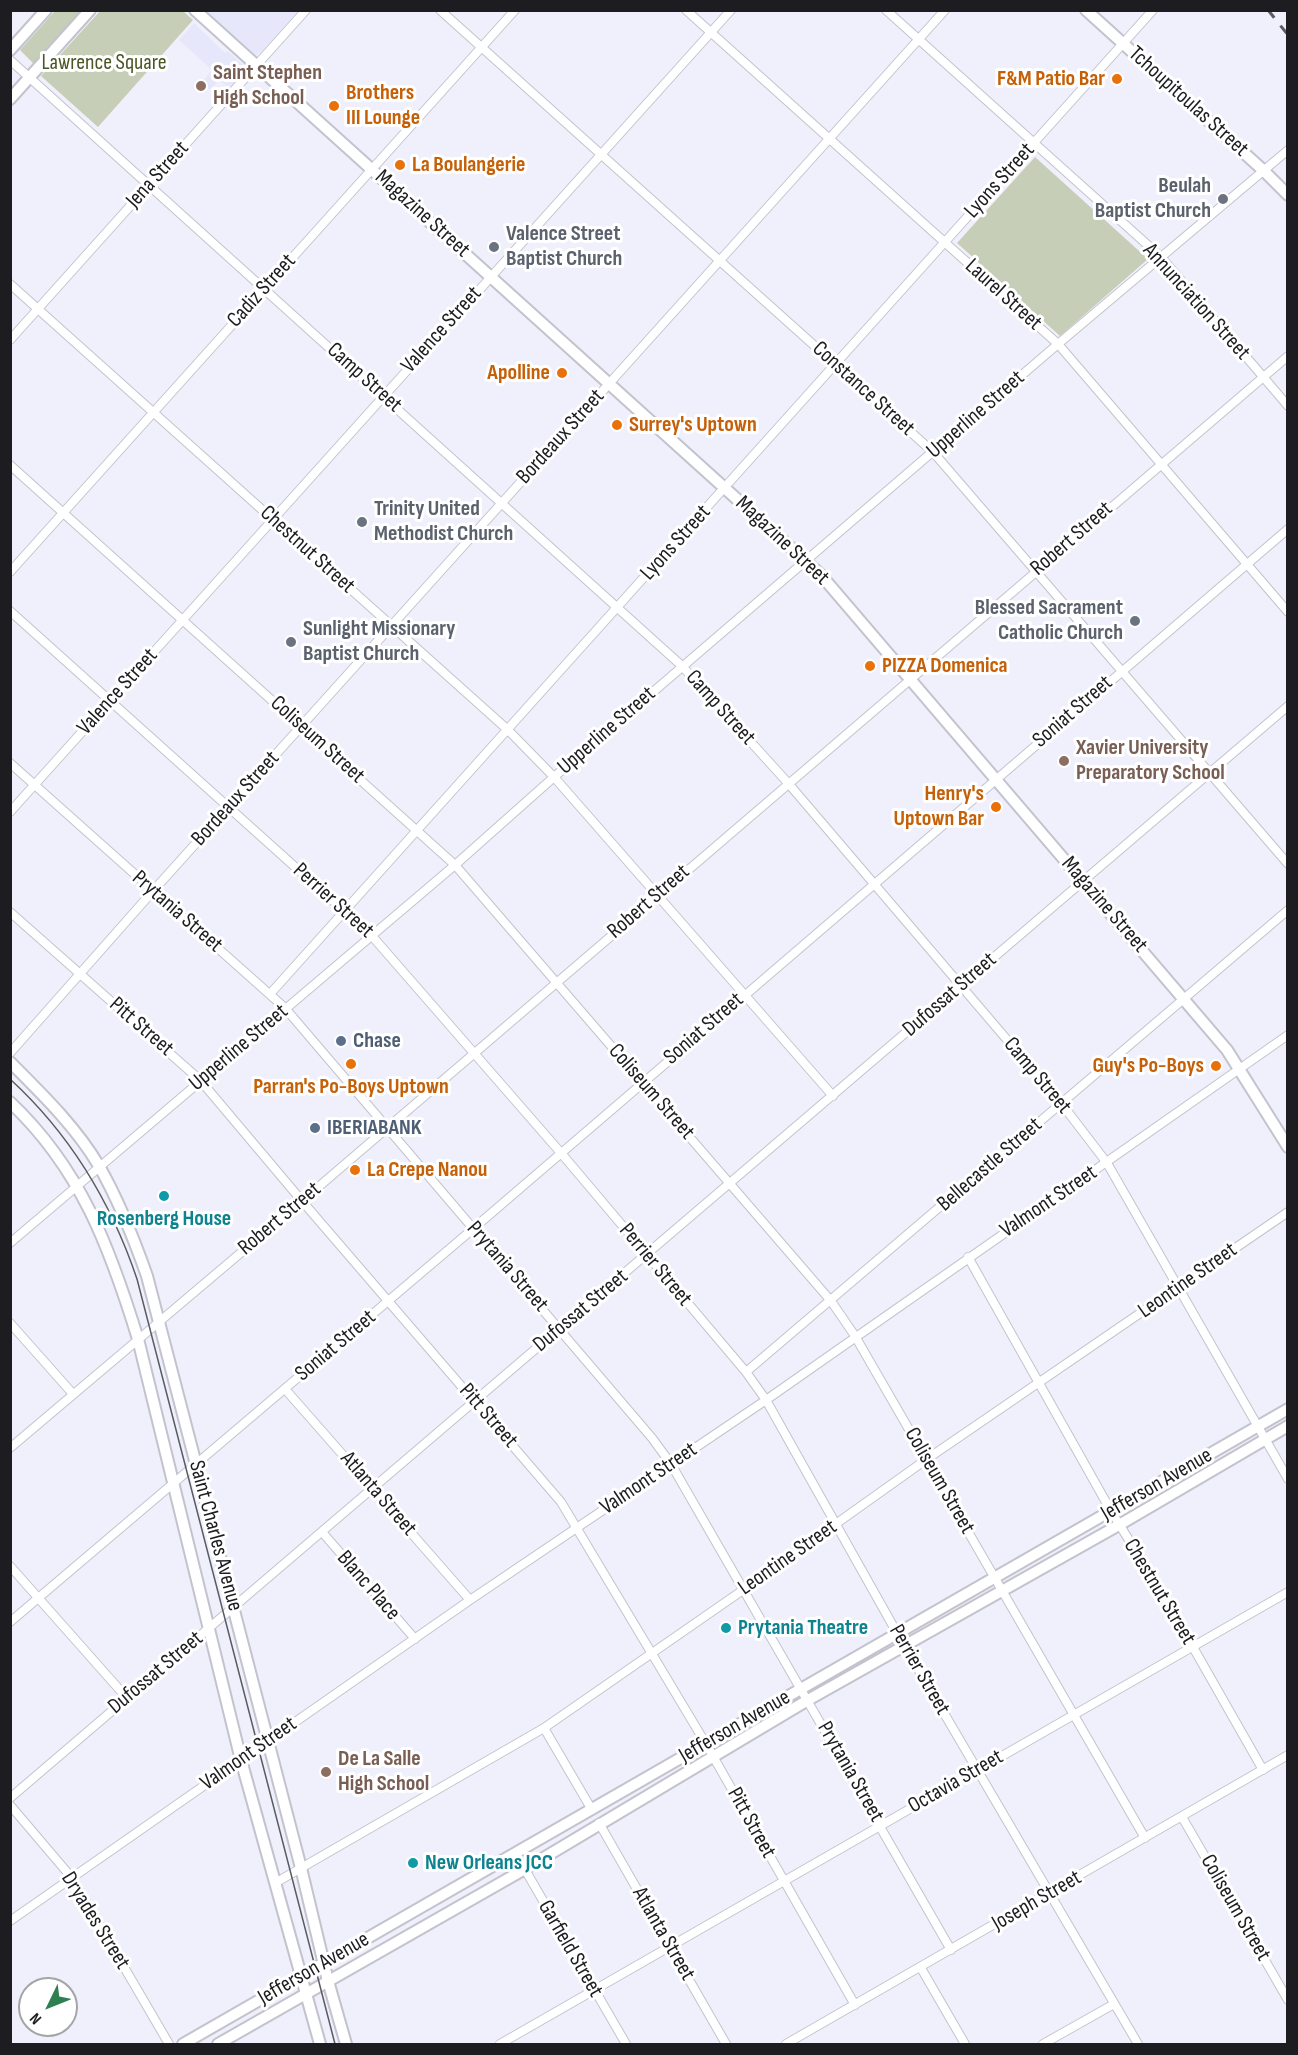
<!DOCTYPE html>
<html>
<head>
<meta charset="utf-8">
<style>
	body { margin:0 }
	#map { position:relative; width:1298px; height:2055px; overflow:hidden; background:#eff0fb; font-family:"Sofia Sans Condensed",sans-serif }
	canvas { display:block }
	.frame { position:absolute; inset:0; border:12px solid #1d1d21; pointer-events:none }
	.north { position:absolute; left:18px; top:1977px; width:60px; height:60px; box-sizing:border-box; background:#fff; border:2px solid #a5a5a6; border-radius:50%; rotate:227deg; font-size:16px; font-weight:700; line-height:24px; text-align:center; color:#1d1d21 }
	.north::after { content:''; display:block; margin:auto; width:21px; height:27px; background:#2f8051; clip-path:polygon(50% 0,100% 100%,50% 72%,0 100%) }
</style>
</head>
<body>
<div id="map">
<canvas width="1298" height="2055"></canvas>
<div class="frame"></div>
<div class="north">N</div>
</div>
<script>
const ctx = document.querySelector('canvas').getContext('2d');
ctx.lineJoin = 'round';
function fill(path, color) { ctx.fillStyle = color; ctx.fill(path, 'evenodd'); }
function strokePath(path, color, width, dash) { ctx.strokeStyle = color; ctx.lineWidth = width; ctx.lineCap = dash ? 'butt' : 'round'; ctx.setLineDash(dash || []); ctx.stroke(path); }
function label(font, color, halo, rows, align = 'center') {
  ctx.font = font + ' "Sofia Sans Condensed",sans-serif'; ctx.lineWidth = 6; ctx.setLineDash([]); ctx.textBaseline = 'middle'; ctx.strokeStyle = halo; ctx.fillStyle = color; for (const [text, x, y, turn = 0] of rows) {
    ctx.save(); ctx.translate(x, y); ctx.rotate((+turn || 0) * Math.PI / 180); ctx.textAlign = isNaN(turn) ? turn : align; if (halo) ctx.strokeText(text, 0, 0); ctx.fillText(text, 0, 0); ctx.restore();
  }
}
fill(new Path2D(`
	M205,11l93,-1v1l-35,39 -7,5z
	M194,23l31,30 3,-2 17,16 -1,6 -14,16 -11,-9 -8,9h-3l-4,-3 -2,-4 10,-12 -33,-30z`), '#e6e7fa');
fill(new Path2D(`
	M55,11h27l-48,53 -14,-14z
	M100,11h83l10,9 -95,107 -57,-51z
	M1035,157l113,102 -88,77 -103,-93z`), '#c7ceb7');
const street = new Path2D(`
	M440,10l493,442 355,412
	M686,10l372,334 230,268
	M886,10l275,247 127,149
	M10,60l672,606 106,117 273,320 46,60 181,316
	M10,284l498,446 46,47 279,319
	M10,340l296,-330
	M10,465l445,400 376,436 24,35 290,502
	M10,572l505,-562
	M10,611l362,325 189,217 185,219 20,28 131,233 241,411
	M10,763l275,245 367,430 19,26 280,486
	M10,812l721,-802
	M10,912l190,168 102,121 259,301 145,242 149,261
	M270,994l883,-984
	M10,1053l143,-162 792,-881
	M10,1243l445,-378 99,-88 504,-433 230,-194
	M968,1257l143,254 54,87 98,172
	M10,1323l63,71
	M746,1372l542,-462
	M285,1389l185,211
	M10,1448l292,-247 986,-845
	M322,1532l93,107
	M10,1566l116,131
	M10,1622l464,-394 814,-699
	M544,1728l48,82
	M10,1798l1278,-1092
	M10,1805l62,73 97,166
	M1182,1817l106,183
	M599,1823l127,221
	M516,1854l110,190
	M275,1883l269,-155 199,-138 184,-131 361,-247
	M10,1921l460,-321 296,-200 522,-365
	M921,1968l44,76
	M500,2044l788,-452
	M786,2044l502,-289
	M1043,2044l71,-40`);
const secondary = new Path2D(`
	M195,10l626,565 406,475 61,97
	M1086,10l178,161 24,24
	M10,50l36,-40
	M10,99l80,-89
	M10,1062c32,32 66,65 89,104 20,35 35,73 48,110l154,592 27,113 18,63
	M10,1102c71,67 100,146 128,237l103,421 79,284
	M183,2044l1105,-635
	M218,2044l307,-175 283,-169 311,-175 169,-99`);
strokePath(street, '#c3c3ce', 10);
strokePath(secondary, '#c3c3ce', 14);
strokePath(street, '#fff', 8);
strokePath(secondary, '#fff', 10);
strokePath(new Path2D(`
	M10,1079c60,55 101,123 127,200l198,765`), '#5b5c62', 1.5);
strokePath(new Path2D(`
	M1268,10l20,25`), '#5b5c62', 3, [10, 10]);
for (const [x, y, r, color] of [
	[1117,79,6,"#e8710a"],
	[201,86,6,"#8d6e63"],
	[334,106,6,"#e8710a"],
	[400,165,6,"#e8710a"],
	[1223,199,6,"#6b7280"],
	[494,247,6,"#6b7280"],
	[562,373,6,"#e8710a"],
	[617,425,6,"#e8710a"],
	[362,522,6,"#6b7280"],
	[1135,621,6,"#6b7280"],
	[291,642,6,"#6b7280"],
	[870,666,6,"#e8710a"],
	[1064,761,6,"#8d6e63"],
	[996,807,6,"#e8710a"],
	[341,1041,6,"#5c6f8a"],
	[351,1064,6,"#e8710a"],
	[1216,1066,6,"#e8710a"],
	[315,1128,6,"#5c6f8a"],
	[355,1170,6,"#e8710a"],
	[164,1196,6,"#0f9aa8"],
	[726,1628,6,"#0f9aa8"],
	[326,1772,6,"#8d6e63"],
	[413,1863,6,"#0f9aa8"]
]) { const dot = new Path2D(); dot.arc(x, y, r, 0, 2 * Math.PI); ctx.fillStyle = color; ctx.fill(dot); strokePath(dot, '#fff', 2); }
label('22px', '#495625', '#fff', [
	["Lawrence Square",104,63]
]);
label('bold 22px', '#785e54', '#fff', [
	["Saint Stephen",213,73],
	["High School",213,98],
	["Xavier University",1076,748],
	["Preparatory School",1076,773],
	["De La Salle",338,1759],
	["High School",338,1784]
], 'left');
label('bold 22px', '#c56008', '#fff', [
	["F&M Patio Bar",1105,79,"right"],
	["Brothers",346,93],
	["III Lounge",346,118],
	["La Boulangerie",412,165],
	["Apolline",550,373,"right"],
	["Surrey's Uptown",629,425],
	["PIZZA Domenica",882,666],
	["Henry's",984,794,"right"],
	["Uptown Bar",984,819,"right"],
	["Guy's Po-Boys",1204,1066,"right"],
	["Parran's Po-Boys Uptown",351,1087,"center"],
	["La Crepe Nanou",367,1170]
], 'left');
label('22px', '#1d1d21', '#fff', [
	["Tchoupitoulas Street",1188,102,42],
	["Jena Street",158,175,-48],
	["Lyons Street",1000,181,-48],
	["Magazine Street",422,214,42],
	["Cadiz Street",262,291,-48],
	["Laurel Street",1003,295,42],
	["Annunciation Street",1196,302,48],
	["Valence Street",442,330,-48],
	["Camp Street",364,378,42],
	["Constance Street",863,389,42],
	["Upperline Street",976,415,-41],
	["Bordeaux Street",561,437,-48],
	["Robert Street",1072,539,-41],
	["Magazine Street",782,541,43],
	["Lyons Street",676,543,-48],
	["Chestnut Street",307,550,42],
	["Valence Street",118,692,-48],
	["Camp Street",720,708,48],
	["Soniat Street",1073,712,-41],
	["Upperline Street",607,731,-41],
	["Coliseum Street",317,740,42],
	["Bordeaux Street",236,799,-48],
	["Perrier Street",333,901,42],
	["Robert Street",649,902,-41],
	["Magazine Street",1104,905,49],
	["Prytania Street",177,912,41],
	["Dufossat Street",950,995,-41],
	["Pitt Street",141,1027,41],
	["Soniat Street",704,1029,-41],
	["Upperline Street",239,1048,-40],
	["Camp Street",1037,1076,50],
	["Coliseum Street",651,1092,49],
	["Bellecastle Street",990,1165,-41],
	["Valmont Street",1049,1202,-34],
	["Robert Street",280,1219,-40],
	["Perrier Street",655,1265,50],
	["Prytania Street",507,1267,49],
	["Leontine Street",1188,1281,-35],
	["Dufossat Street",581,1311,-40],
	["Soniat Street",336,1346,-40],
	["Pitt Street",488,1416,49],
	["Valmont Street",649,1479,-34],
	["Coliseum Street",939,1481,60],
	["Jefferson Avenue",1157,1485,-30],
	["Atlanta Street",378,1494,49],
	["Saint Charles Avenue",215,1536,75],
	["Leontine Street",788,1558,-35],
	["Blanc Place",368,1586,49],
	["Chestnut Street",1159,1592,59],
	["Perrier Street",919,1670,60],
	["Dufossat Street",156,1673,-40],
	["Jefferson Avenue",735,1727,-30],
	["Valmont Street",249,1754,-35],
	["Prytania Street",850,1772,60],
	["Octavia Street",956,1782,-30],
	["Pitt Street",751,1823,61],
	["Joseph Street",1037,1901,-30],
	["Coliseum Street",1235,1908,60],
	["Dryades Street",95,1921,58],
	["Atlanta Street",663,1934,60],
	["Garfield Street",570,1949,60],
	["Jefferson Avenue",314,1969,-30]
]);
label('bold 22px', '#5b616d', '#fff', [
	["Beulah",1211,186,"right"],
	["Baptist Church",1211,211,"right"],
	["Valence Street",506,234],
	["Baptist Church",506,259],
	["Trinity United",374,509],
	["Methodist Church",374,534],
	["Blessed Sacrament",1123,608,"right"],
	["Catholic Church",1123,633,"right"],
	["Sunlight Missionary",303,629],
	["Baptist Church",303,654]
], 'left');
label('bold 22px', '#4e5e75', '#fff', [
	["Chase",353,1041],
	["IBERIABANK",327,1128]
], 'left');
label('bold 22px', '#0d838f', '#fff', [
	["Rosenberg House",164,1219,"center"],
	["Prytania Theatre",738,1628],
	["New Orleans JCC",425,1863]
], 'left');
</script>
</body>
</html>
